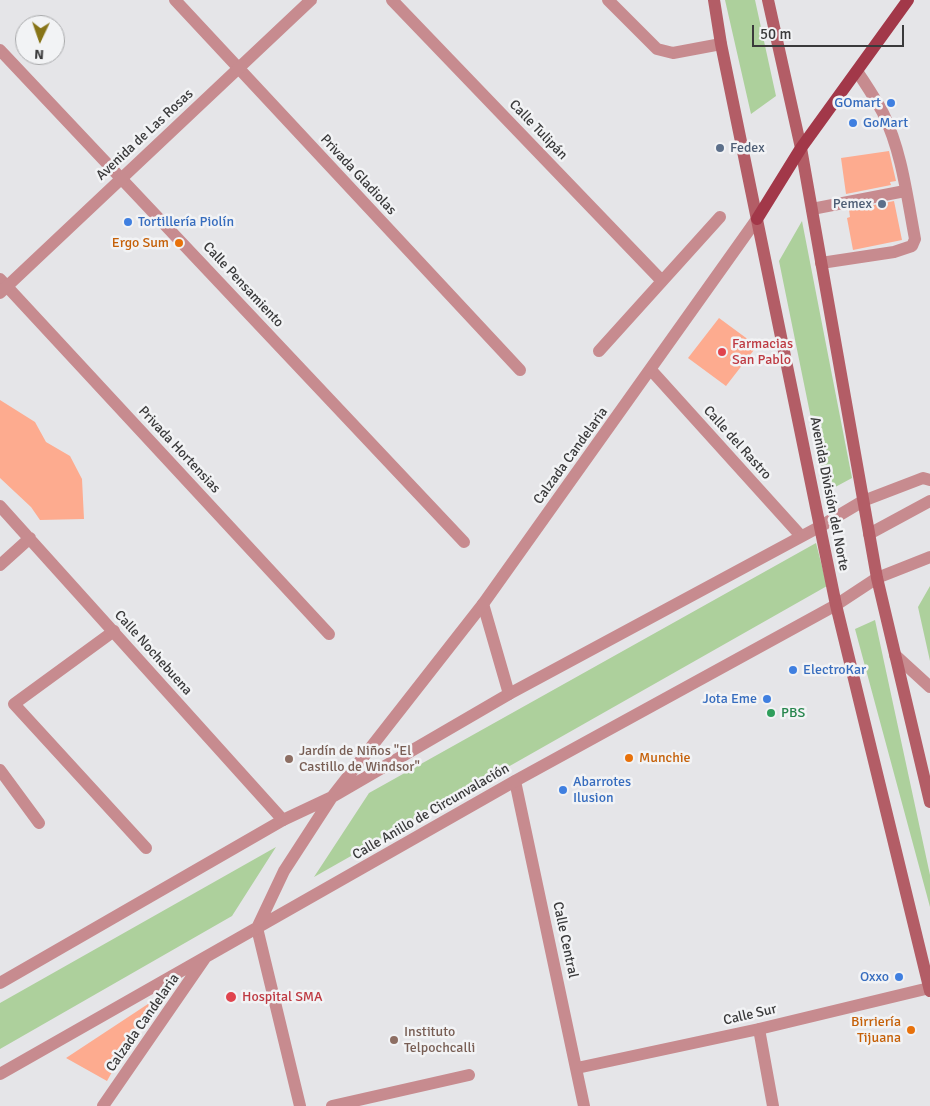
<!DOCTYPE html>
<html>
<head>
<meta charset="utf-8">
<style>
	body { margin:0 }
	#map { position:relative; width:930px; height:1106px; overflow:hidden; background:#e5e5e8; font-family:Signika,sans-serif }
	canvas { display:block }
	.north { position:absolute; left:15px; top:15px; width:50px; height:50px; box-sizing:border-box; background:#f2f3f5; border:1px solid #a8a9ab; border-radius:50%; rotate:183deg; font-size:14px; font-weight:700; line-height:20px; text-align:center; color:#3a3a3b }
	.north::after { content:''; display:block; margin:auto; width:18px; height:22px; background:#877417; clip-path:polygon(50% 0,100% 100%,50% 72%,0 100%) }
	.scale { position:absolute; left:752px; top:25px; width:152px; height:22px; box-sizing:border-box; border:2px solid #3a3a3b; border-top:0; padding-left:6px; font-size:15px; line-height:18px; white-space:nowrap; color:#3a3a3b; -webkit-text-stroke:4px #f2f3f5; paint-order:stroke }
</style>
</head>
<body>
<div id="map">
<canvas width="930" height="1106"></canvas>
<div class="north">N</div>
<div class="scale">50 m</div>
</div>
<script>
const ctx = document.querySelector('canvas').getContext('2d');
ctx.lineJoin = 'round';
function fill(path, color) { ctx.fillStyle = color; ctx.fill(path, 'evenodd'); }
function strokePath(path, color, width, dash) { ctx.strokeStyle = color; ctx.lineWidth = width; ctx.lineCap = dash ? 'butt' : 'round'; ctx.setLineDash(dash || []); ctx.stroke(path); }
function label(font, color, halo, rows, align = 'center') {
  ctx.font = font + ' Signika,sans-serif'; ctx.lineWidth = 5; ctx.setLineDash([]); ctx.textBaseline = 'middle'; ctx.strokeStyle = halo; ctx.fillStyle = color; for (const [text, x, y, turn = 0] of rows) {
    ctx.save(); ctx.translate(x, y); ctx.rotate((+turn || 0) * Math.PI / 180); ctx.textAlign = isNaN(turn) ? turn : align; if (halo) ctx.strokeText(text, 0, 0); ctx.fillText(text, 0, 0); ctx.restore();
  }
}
fill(new Path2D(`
	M725,0h30l21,96 -25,18z
	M802,221l50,257 -26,14 -47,-231z
	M816,543l11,43 -513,291 55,-84z
	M930,586v75l-12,-54z
	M875,620l55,255v32l-75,-278z
	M276,847l-44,69 -232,133v-46z`), '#add09c');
fill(new Path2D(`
	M889,151l7,30 -6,1 1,3 -45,9 -5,-36z
	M894,201l8,39 -49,10 -6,-32 3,-1 -1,-7z
	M719,318l38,28 -31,40 -38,-28z
	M0,400l35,22 11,20 24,14 12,23 2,40 -44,1 -9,-13 -31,-29z
	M151,1002l-44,79 -41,-23z`), '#fdab8f');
strokePath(new Path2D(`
	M812,209l93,-18
	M821,263l73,-11 18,-6 3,-7c-8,-42 -13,-87 -32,-126 -8,-15 -17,-28 -26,-42
	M863,501l60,-23 7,2
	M869,534l61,-33
	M114,631l-100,73 132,144
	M0,770l39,53`), '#c78b8f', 12);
strokePath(new Path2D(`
	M175,0l345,370
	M392,0l270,281
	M608,0l49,49 16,4 48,-9
	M0,50l464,492
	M0,279l329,355
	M599,351l121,-134
	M651,370l150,166
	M0,506l283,314
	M0,565l30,-27
	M877,578l53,-21
	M483,604l26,90
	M895,655l35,32
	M515,781l69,325
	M257,928l43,178
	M759,1029l14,77
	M577,1068l182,-39 170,-41
	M332,1106l137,-31`), '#c78b8f', 12);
strokePath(new Path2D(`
	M0,293l311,-293
	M257,928l27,-57 48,-74 151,-193 274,-385
	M0,983l283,-163 49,-23 177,-103 312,-168 42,-25
	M0,1074l515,-293 321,-176 41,-27
	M103,1106l102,-148`), '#c78b8f', 12);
strokePath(new Path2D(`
	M714,0l7,44 115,561 94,386
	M768,0l33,148 76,430 53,224`), '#b35d66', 12);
strokePath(new Path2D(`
	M757,219l44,-71 107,-148`), '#a23849', 12);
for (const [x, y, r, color] of [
	[891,103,5,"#3f7fe0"],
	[853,123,5,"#3f7fe0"],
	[720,148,5,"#5c6f8a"],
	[882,204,5,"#5c6f8a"],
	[128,222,5,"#3f7fe0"],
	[179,243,5,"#e8710a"],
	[722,352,5,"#e0444e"],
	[793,670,5,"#3f7fe0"],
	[767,699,5,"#3f7fe0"],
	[771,713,5,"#2e9e5b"],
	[629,758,5,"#e8710a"],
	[289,759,5,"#8d6e63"],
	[563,790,5,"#3f7fe0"],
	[899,977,5,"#3f7fe0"],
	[231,997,6,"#e0444e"],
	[911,1030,5,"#e8710a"],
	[394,1040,5,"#8d6e63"]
]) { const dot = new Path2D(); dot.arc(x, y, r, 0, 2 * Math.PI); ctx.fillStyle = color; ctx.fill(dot); strokePath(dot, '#f2f3f5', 2); }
label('14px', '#366cbe', '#f2f3f5', [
	["GOmart",881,103,"right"],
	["GoMart",863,123],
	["Tortillería Piolín",138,222],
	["ElectroKar",803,670],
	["Jota Eme",757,699,"right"],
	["Abarrotes",573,782],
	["Ilusion",573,798],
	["Oxxo",889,977,"right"]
], 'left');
label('14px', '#3a3a3b', '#f2f3f5', [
	["Calle Tulipán",538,130,46],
	["Avenida de Las Rosas",145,135,-43],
	["Privada Gladiolas",358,175,47],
	["Calle Pensamiento",243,285,47],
	["Calle del Rastro",737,443,48],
	["Privada Hortensias",179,450,47],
	["Calzada Candelaria",571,456,-54],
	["Avenida División del Norte",829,494,79],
	["Calle Nochebuena",153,653,48],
	["Calle Anillo de Circunvalación",431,812,-30],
	["Calle Central",565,940,78],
	["Calle Sur",750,1015,-13],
	["Calzada Candelaria",143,1023,-55]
]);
label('14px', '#4e5e75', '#f2f3f5', [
	["Fedex",730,148],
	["Pemex",872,204,"right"]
], 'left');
label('14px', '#c56008', '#f2f3f5', [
	["Ergo Sum",169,243],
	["Munchie",639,758,"left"],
	["Birriería",901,1022],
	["Tijuana",901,1038]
], 'right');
label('14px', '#be3a42', '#f2f3f5', [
	["Farmacias",732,344],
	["San Pablo",732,360],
	["Hospital SMA",242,997]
], 'left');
label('14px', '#27864d', '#f2f3f5', [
	["PBS",781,713]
], 'left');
label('14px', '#785e54', '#f2f3f5', [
	["Jardín de Niños \"El",299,751],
	["Castillo de Windsor\"",299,767],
	["Instituto",404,1032],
	["Telpochcalli",404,1048]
], 'left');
</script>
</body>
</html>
